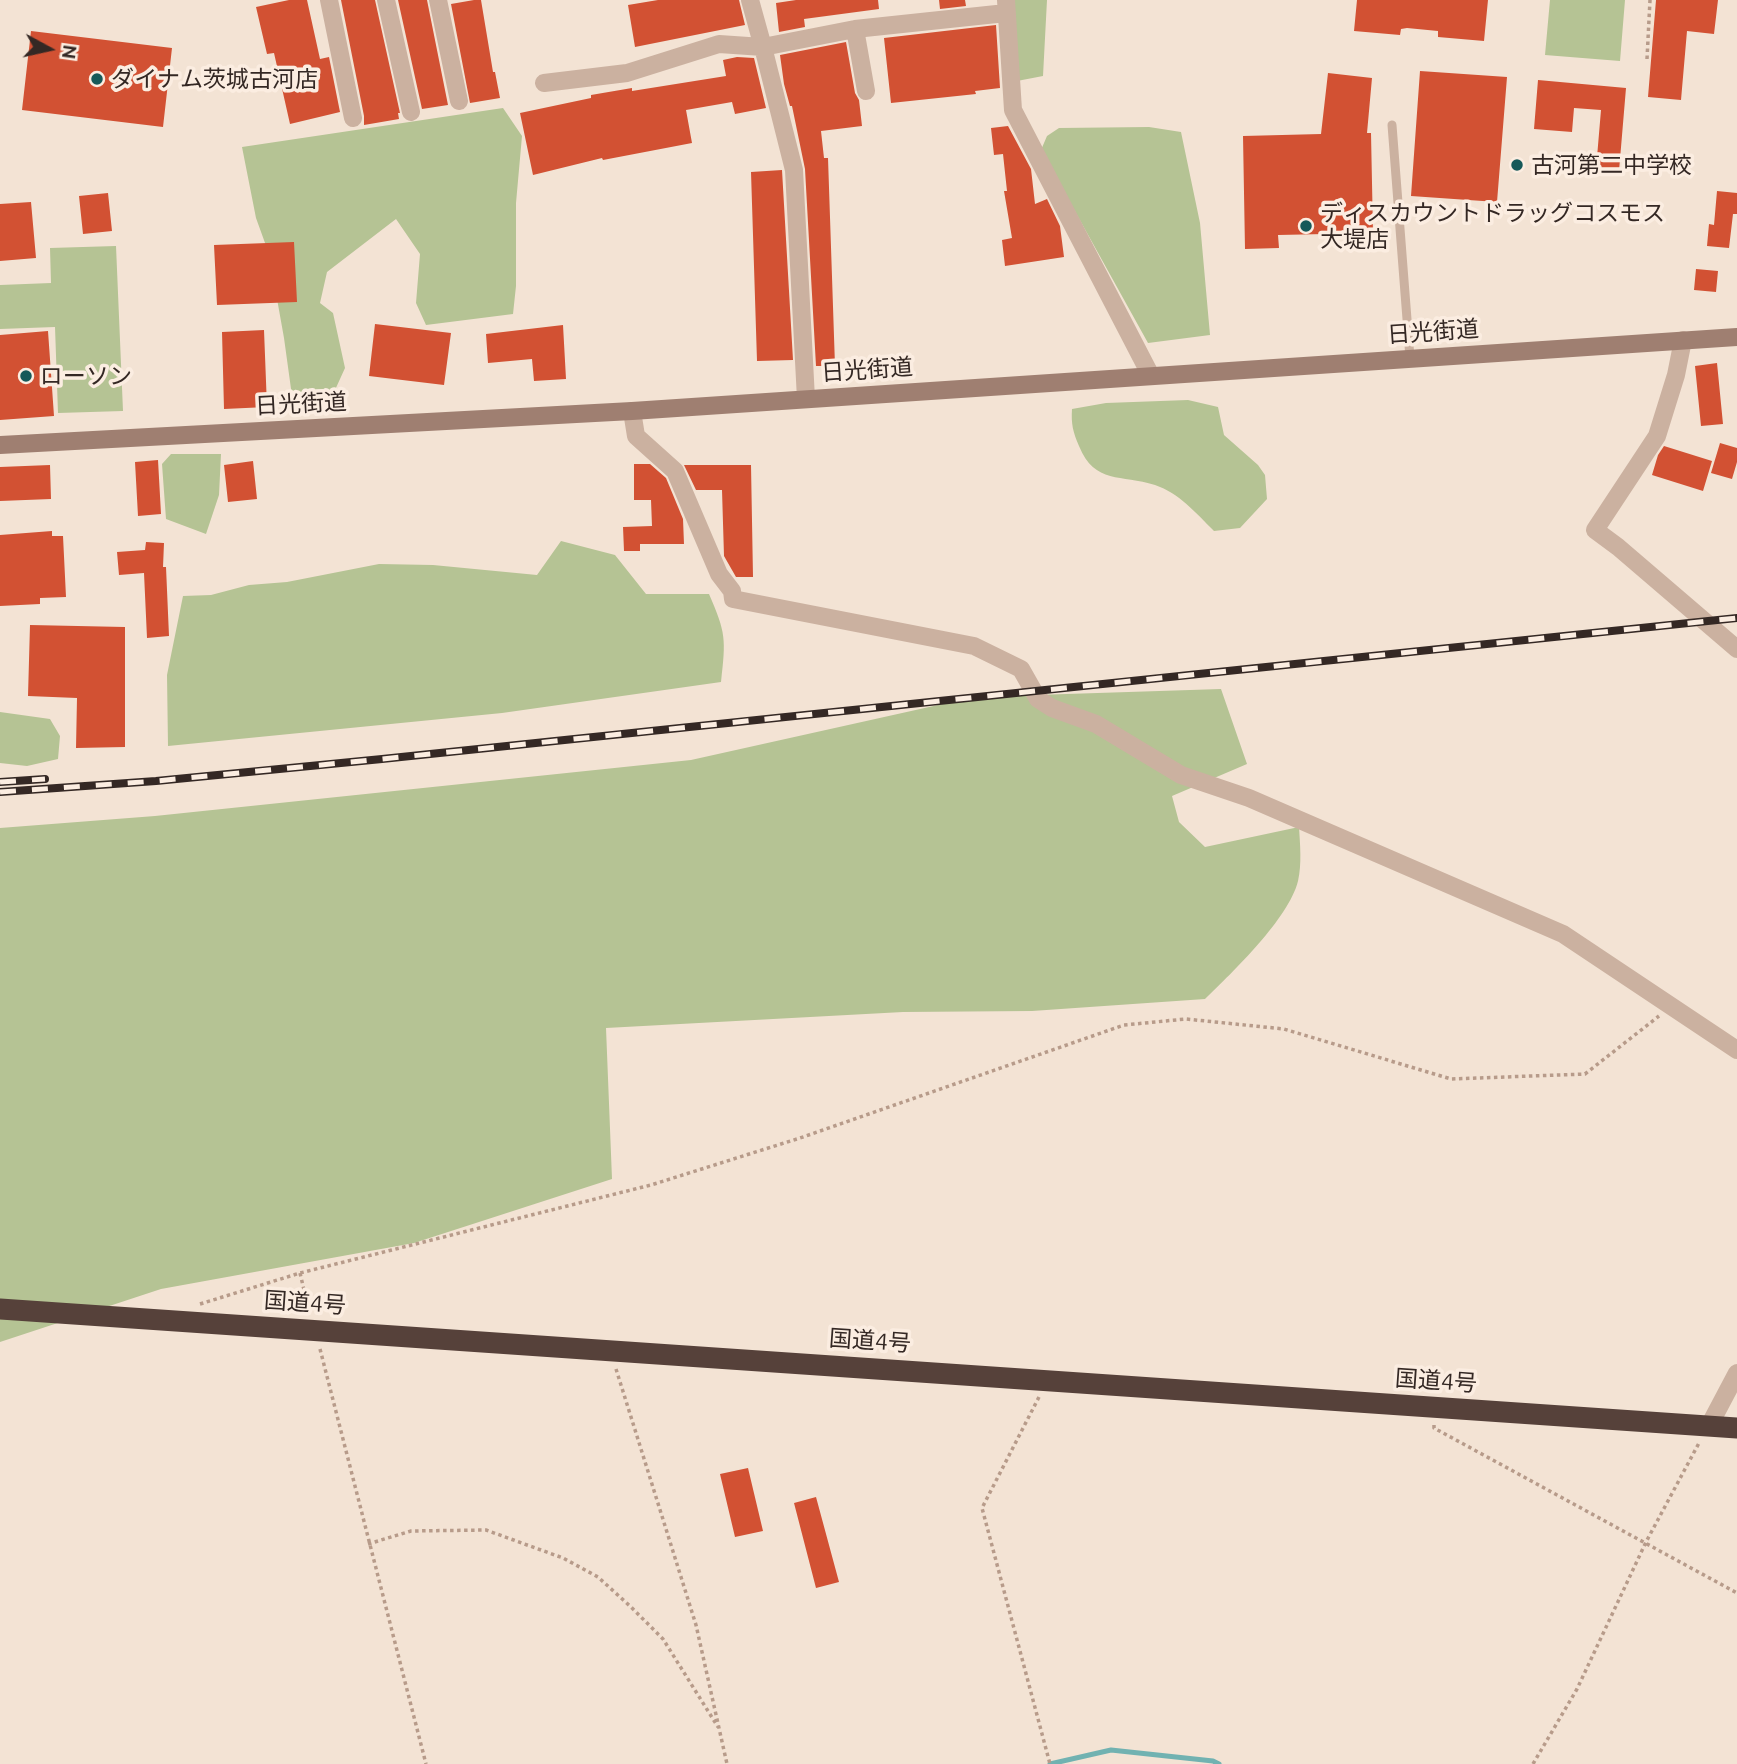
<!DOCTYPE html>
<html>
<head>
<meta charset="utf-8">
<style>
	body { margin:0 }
	#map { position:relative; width:1737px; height:1764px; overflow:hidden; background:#f3e3d4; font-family:Ubuntu,sans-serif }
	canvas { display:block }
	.north { position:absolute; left:14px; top:14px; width:70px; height:70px; -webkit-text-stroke:5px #fbede1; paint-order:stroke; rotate:98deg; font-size:19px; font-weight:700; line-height:28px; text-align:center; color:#342824 }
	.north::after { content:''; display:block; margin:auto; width:24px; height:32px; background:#342824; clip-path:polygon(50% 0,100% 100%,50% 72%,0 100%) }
</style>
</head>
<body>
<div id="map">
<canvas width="1737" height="1764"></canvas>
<div class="north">N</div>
</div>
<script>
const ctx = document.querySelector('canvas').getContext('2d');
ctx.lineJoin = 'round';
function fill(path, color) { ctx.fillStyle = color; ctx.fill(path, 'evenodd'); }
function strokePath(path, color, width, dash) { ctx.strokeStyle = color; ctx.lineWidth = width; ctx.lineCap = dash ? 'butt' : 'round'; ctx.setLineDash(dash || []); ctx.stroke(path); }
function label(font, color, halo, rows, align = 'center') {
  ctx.font = font + ' Ubuntu,"Noto Sans JP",sans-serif'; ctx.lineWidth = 7; ctx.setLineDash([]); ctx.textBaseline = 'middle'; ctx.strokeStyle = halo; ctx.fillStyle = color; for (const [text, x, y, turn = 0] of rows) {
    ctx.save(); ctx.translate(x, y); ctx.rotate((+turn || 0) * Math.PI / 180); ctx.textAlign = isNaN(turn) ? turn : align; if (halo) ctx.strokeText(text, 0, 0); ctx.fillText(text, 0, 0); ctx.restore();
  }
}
fill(new Path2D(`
	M1014,0h33l-4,76 -26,5z
	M1550,0h75l-5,61 -75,-6z
	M503,108l19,28 -6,67v83l-3,28 -87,11 -10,-22 4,-49 -24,-35 -69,53 -7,31 13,10 12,55 -10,22 -43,6 -8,-58 -15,-84 -13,-36 -14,-71z
	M1149,127l32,5 19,91 10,112 -62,8 -107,-193 6,-14 12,-8z
	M116,246l7,165 -65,2 -3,-86 -55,2v-44l51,-2 -1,-35z
	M1188,400l30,7 6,28 34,30 7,10 2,24 -27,29 -26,3c-18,-18 -35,-38 -59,-46 -34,-11 -60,0 -76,-39 -6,-14 -8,-22 -7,-37l34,-6z
	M171,454h50l-2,41 -13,39 -40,-15 -4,-55z
	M561,541l54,14 31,39h63c17,39 17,45 12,88l-219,31 -334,33 -1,-71 16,-79 28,-1 38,-10 38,-3 92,-18 54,1 104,10z
	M1221,689l26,75 -75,32 7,26 26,25 94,-20c1,17 3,37 -1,54 -9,37 -65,91 -93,118l-173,12 -129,1 -297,16 6,151 -198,64 -253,46 -161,53v-514l155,-12 536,-56 283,-63z
	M0,712l50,7 10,17 -2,23 -31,7 -27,-3z`), '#b5c394');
strokePath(new Path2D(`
	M1050,1764l61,-14 102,11 6,3`), '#71b2b1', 5);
fill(new Path2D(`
	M289,0h18l13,59 9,-2 11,55 -50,12 -16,-71 -7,1 -11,-47z
	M341,0h34l25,113h-2l1,6 -35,6v-9z
	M398,0h29l21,105 -26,4z
	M474,0h7l12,72h2l5,26 -30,5 -19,-99z
	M658,0h81l6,25 -110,22 -7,-42z
	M796,0h82l1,9 -75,10 1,8 -26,5 -3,-29z
	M939,0h26l1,6 -26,3z
	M1357,0h131l-4,41 -46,-4v-6l-31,-3 -6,1 -1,6 -46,-4z
	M1656,0h62l-4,34 -27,-3 -6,69 -33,-3z
	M996,25l4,63 -25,3 1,3 -85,9 -7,-65z
	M31,31l141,17 -9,79 -141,-17z
	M846,42l9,51 4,7 3,26 -41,5 3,27h4l7,208h-19l-11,-197 -13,-63h-2l-6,-22 -4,-29z
	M737,57l17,1 12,50 -31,6 -3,-12 -46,8 6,33 -89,17 -1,-2 -69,17 -13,-62 71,-15v-3l41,-7v3l94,-15 -3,-16z
	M1420,71l87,6 -10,125 -86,-6z
	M1328,73l44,5 -5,55h4l2,100 -95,2 1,13 -34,1 -2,-113 78,-2z
	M1538,80l88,8 -7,83 -23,-2 5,-59 -27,-2 -2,24 -38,-3z
	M1008,126l23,43 4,35 12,-5 13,27 4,31 -59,9 -3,-26 10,-2 -8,-47h3l-4,-37 -9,1 -3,-27z
	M782,170l11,190 -36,1 -6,-189z
	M1717,191l20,2v21h-4l-4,34 -22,-2 2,-22 5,1z
	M108,193l4,38 -29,3 -4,-38z
	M31,202l5,56 -36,3v-57z
	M294,242l3,60 -80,3 -3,-60z
	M1696,269l22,2 -2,21 -22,-2z
	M375,324l76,9 -7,52 -75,-9z
	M563,325l3,54 -32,2 -2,-22 -44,4 -2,-29z
	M264,330l3,77 -43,2 -2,-77z
	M48,331l6,85 -54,4v-85z
	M1717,363l6,61 -22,2 -6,-60z
	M1720,443l17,5v14l-5,17 -21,-6z
	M1664,446l48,15 -9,30 -51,-16 6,-20z
	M158,460l3,54 -23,2 -3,-54z
	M253,461l4,38 -29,3 -4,-37z
	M634,464h16l16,14 17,41 1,25h-44v7h-16l-1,-24 29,-1 -1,-26h-17z
	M50,465l1,34 -51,2v-34z
	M684,465h67l2,112h-17l-12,-21 -2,-66h-26z
	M52,531v5h11l3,61 -26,1v6l-40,2v-71z
	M146,542l18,1 -1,24h3l3,69 -22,2 -3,-65 -25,2 -2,-23 28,-2z
	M30,625l95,2v120l-49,1 1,-50 -49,-2z
	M748,1468l15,63 -28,6 -15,-63z
	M816,1497l23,85 -23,6 -22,-85z`), '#d25133');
strokePath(new Path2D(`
	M1647,59l3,-59
	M300,1273l9,38
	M200,1304l100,-31 351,-88 149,-47 324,-113 62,-6 98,10 167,50 134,-5 74,-58
	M320,1349l106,415
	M616,1369l80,256 31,139
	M1039,1397l-57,111 68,256
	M1434,1425v3l303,165
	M368,1544l43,-13 75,-1 77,28 35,19 33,30 32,32 55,88
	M1533,1764l44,-75 69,-147 53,-99`), '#b79b8a', 3.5, [3.5, 3.5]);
strokePath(new Path2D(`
	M1392,125l18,233`), '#cbb1a0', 9);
strokePath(new Path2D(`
	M329,0l24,118
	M386,0l25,112
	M438,0l21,101
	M750,0l13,47 92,-18 11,62
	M1006,0l7,110 138,266
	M855,29l151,-16
	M544,83l83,-10 92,-29 44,3 31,123 12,229
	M1683,340l-7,35 -19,61 -62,94 23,17 119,102
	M632,411l4,25 39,35 44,103 13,17 1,8 241,47 47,23 17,30 14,9 44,16 85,51 68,23 314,136 174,116
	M1709,1426l28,-53`), '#cbb1a0', 18);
strokePath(new Path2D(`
	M0,445l632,-34 1105,-74`), '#9f7f71', 18);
strokePath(new Path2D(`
	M0,1309l1737,119`), '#56413a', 21);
const rail = new Path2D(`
	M0,782l45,-3
	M0,792l156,-11 226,-22 1355,-141`);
strokePath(rail, '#342824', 8);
strokePath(rail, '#fbede1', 5, [16]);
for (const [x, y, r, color] of [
	[97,79,7,"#165959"],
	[1517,165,7,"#165959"],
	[1306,226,7,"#165959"],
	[26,376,7,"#165959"]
]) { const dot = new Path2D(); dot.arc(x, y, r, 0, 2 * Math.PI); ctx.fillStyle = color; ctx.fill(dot); strokePath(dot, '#fbede1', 2.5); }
label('23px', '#342824', '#fbede1', [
	["ダイナム茨城古河店",111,79],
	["古河第二中学校",1531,165],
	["ディスカウントドラッグコスモス",1320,213],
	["大堤店",1320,239],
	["ローソン",40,376]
], 'left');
label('23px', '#342824', '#fbede1', [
	["日光街道",1433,332,-4],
	["日光街道",867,370,-4],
	["日光街道",301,404,-3],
	["国道4号",305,1303,4],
	["国道4号",870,1341,4],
	["国道4号",1436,1381,4]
]);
</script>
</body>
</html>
